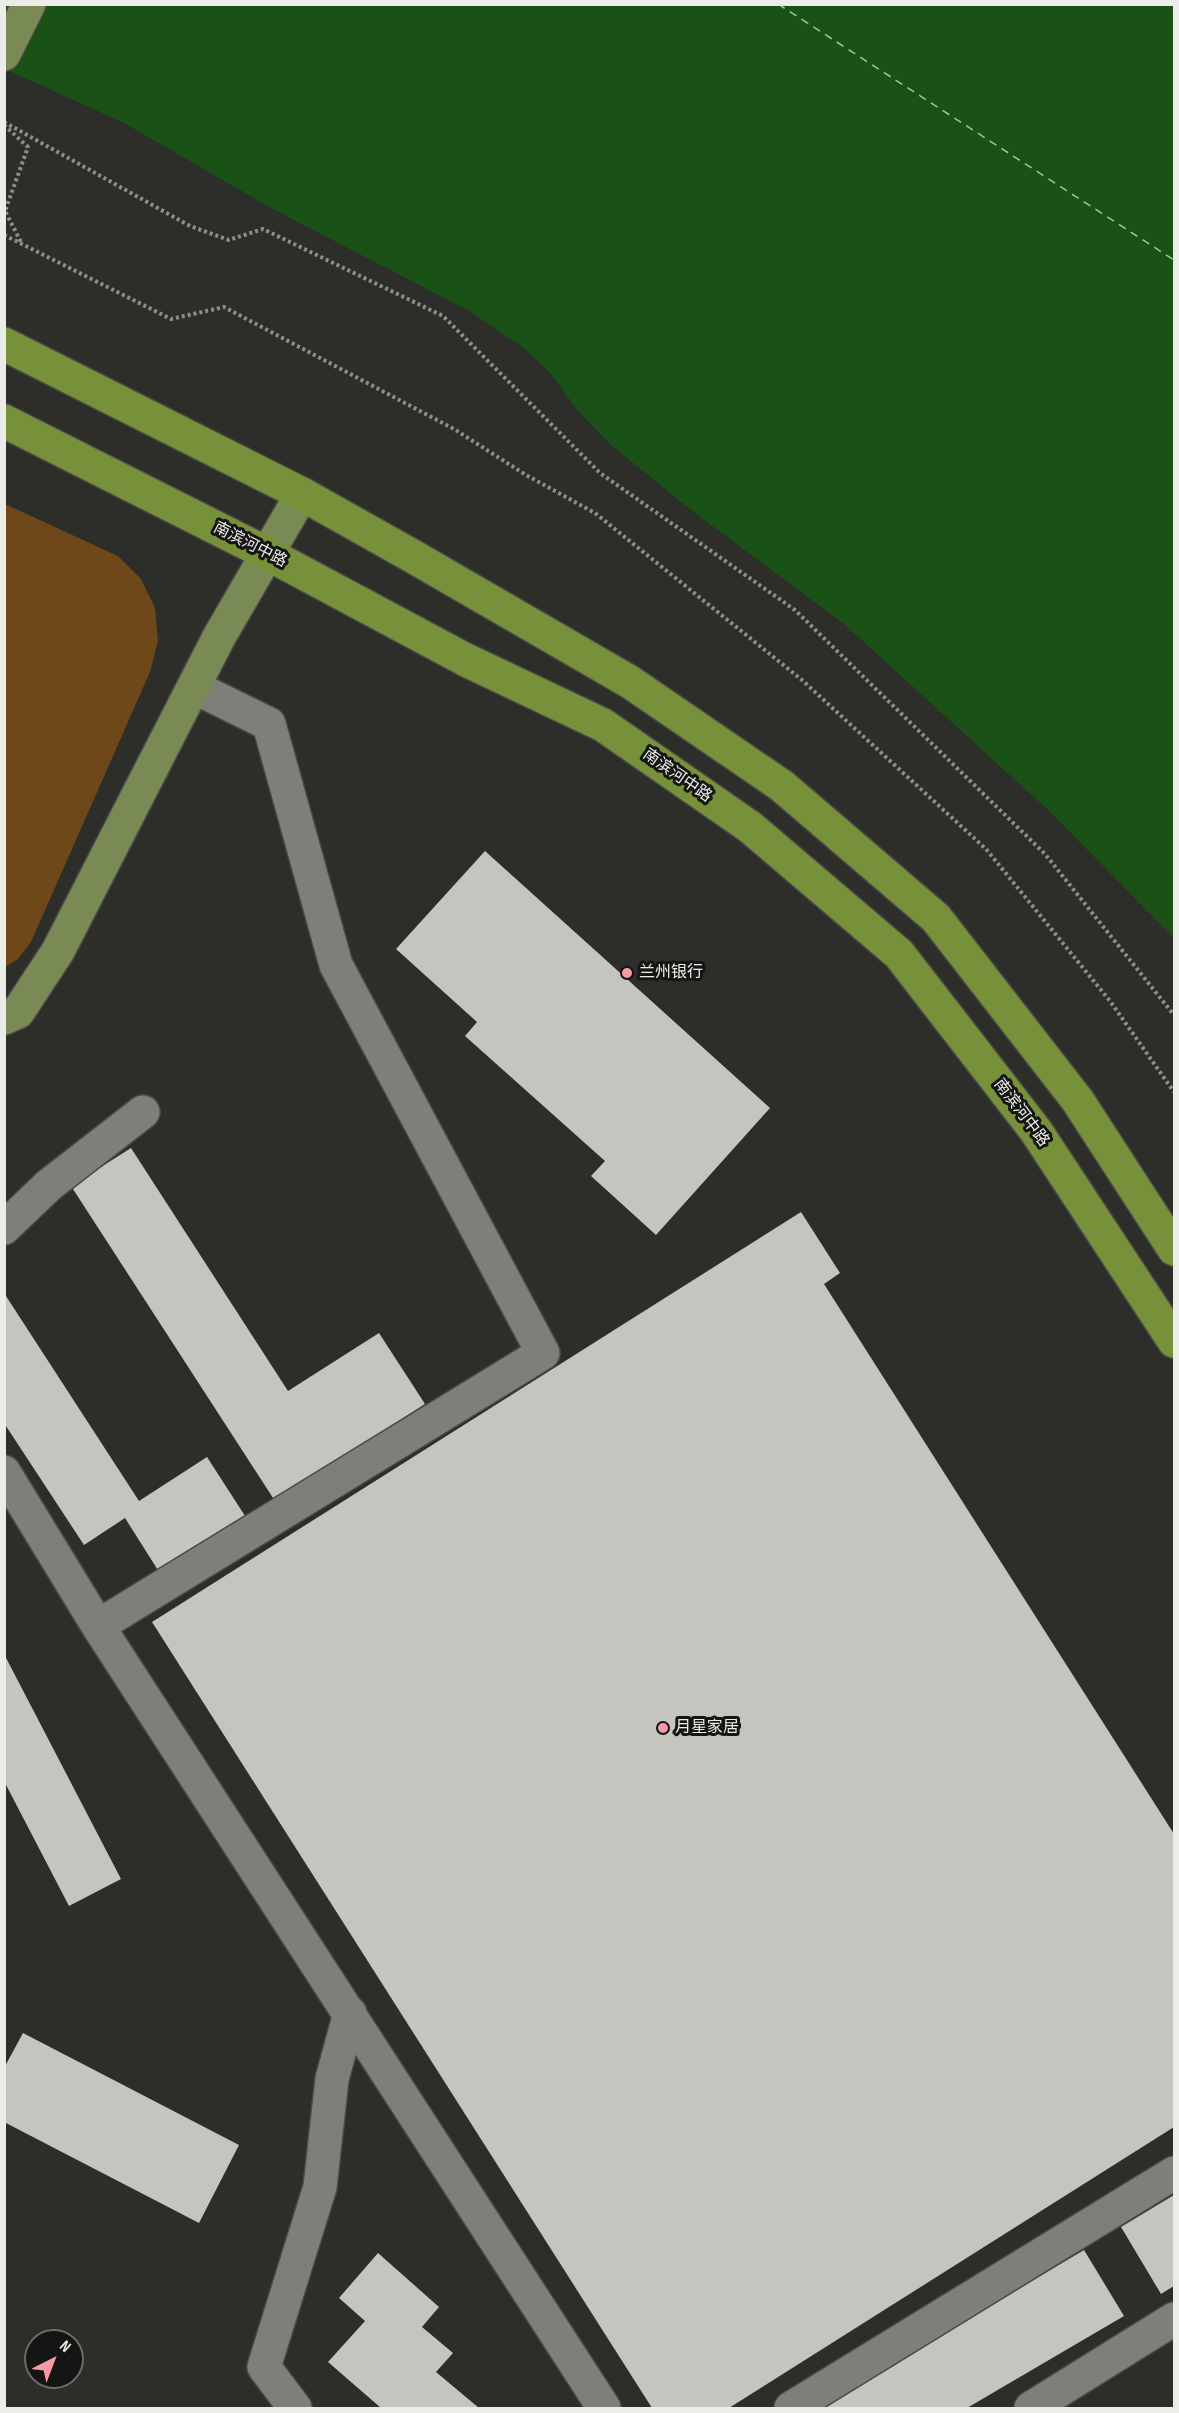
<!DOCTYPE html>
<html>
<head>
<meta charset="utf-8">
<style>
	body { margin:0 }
	#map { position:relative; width:1179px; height:2413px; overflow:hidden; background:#2d2d29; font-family:"Sofia Sans Condensed",sans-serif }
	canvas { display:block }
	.frame { position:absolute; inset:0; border:6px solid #ecece9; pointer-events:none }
	.north { position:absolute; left:24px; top:2329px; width:60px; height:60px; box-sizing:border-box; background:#151514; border:2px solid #6b6b69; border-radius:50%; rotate:42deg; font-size:16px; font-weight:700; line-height:24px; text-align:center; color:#ecece9 }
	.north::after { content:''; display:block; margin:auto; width:21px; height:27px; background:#f49aa5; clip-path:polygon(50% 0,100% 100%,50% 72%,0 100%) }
</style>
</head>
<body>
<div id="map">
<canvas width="1179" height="2413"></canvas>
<div class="frame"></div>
<div class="north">N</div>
</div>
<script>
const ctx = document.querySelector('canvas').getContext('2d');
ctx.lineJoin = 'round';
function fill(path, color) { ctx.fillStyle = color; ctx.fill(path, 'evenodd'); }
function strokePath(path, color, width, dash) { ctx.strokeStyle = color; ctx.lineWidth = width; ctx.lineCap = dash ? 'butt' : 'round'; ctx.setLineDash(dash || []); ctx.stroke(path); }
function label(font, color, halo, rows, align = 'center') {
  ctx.font = font + ' "Sofia Sans Condensed","Noto Sans SC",sans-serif'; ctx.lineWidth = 6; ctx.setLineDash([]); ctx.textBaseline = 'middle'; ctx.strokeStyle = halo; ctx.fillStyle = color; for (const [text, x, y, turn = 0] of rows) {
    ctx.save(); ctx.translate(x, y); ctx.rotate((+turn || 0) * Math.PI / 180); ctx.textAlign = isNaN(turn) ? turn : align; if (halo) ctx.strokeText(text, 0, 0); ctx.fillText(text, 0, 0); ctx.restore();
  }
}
fill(new Path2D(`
	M5,504l113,52 23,23 14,29 3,33 -8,31 -119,270 -13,17 -13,8z`), '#6e4819');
fill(new Path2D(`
	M4,5h1170v933l-126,-128 -204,-186 -148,-110 -85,-69 -33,-34 -28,-38 -25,-24 -56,-38 -198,-103 -147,-85 -119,-54z`), '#1a5117');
strokePath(new Path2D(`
	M778,4l396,256`), '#89d583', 1.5, [8, 6]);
fill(new Path2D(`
	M485,851l285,257 -114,127 -65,-59 14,-15 -140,-125 12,-14 -81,-73z
	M131,1148l157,243 91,-58 46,71 -150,97 -204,-315z
	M801,1212l39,61 -16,11 350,550v293l-445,281h-77l-500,-786z
	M4,1293l135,208 68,-44 40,62 -86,56 -36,-57 -41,27 -80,-122z
	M4,1654l117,225 -52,27 -65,-125z
	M23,2033l216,112 -40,78 -195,-101v-54z
	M1174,2195v91l-13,8 -40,-67z
	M1084,2250l40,66 -157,92h-150z
	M378,2253l61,54 -17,20 31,26 -17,19 43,36h-98l-53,-46 37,-41 -26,-23z`), '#c6c4bf');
const minor = new Path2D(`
	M4,1228l45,-43 94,-73
	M4,1472l94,154 445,-273 -207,-388 -67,-241 -75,-37
	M98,1626l506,782
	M295,2408l-31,-41 56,-180 12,-108 18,-66
	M791,2408l383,-235
	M1031,2408l143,-89`);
const major = new Path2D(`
	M4,54l25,-50
	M4,1018l14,-6 40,-61 161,-314 83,-143`);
const highway = new Path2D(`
	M4,344l298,150 112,63 216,125 152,104 154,132 142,183 96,148
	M4,421l262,132 200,107 137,65 147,102 149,127 137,177 138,210`);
strokePath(minor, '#494946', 36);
strokePath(major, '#494946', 36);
strokePath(highway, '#494946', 36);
strokePath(new Path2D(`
	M4,122l186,104 39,14 34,-11 180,87 157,157 195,137 250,244 129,161
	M4,125l24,22 -23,64 17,33
	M4,235l167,84 53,-12 230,122 72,46 69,38 207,167 184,169 124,152 64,91`), '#8e8e8a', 4, [3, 3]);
strokePath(minor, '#7f7f7a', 33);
strokePath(major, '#7a8a54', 33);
strokePath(highway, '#77913b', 33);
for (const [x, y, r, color] of [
	[627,973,6,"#f49aa5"],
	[663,1728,6,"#f49aa5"]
]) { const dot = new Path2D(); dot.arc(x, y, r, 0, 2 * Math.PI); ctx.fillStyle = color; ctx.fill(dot); strokePath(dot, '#151514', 2); }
label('16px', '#ecece9', '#151514', [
	["南滨河中路",250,545,27],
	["南滨河中路",677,776,35],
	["南滨河中路",1021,1113,53]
]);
label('16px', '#ecece9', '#151514', [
	["兰州银行",639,973],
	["月星家居",675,1728]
], 'left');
</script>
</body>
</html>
